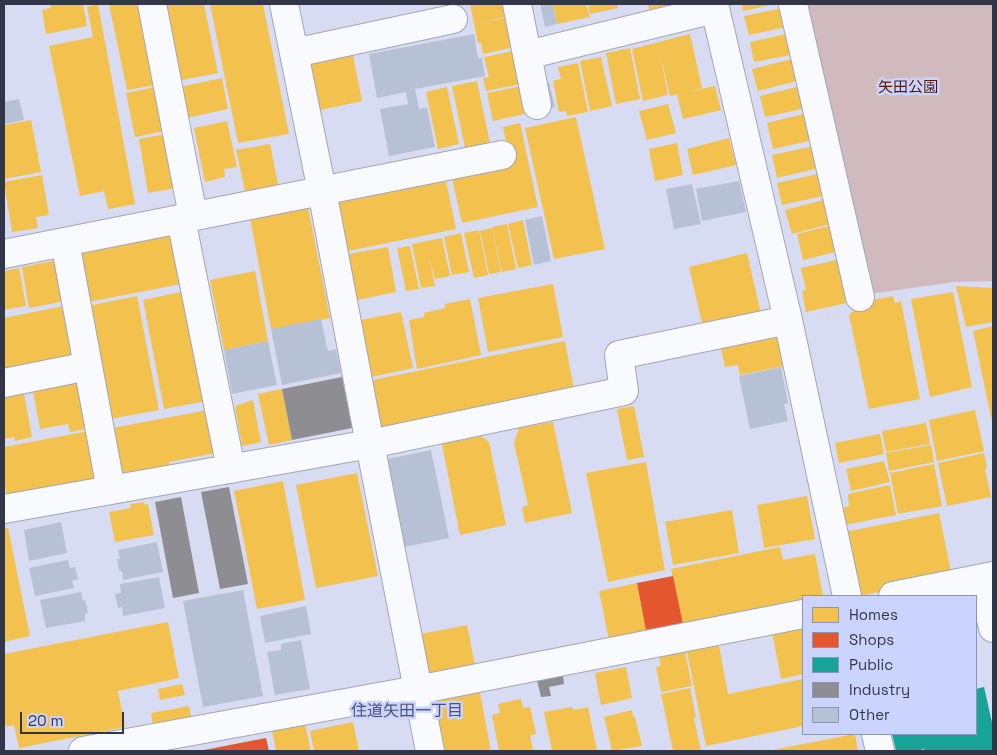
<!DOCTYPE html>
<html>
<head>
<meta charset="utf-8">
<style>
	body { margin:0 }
	#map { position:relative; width:997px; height:755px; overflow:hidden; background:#d7dcf2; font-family:"Space Grotesk",sans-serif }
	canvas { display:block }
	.frame { position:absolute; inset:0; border:5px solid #333646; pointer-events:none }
	.legend { position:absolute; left:802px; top:595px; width:175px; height:140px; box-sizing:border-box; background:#cbd4fe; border:1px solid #8e95b4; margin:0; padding:6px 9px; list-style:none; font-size:15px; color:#333646 }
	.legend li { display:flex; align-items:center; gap:10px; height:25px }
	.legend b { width:25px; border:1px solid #8e95b4 }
	.scale { position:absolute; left:20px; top:712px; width:104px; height:22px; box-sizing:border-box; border:2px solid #333646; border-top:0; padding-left:6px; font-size:15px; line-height:18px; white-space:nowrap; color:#333646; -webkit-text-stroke:4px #cbd4fe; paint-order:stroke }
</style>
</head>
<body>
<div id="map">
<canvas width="997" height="755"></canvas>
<div class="frame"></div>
<ul class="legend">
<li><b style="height:14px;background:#f2c14e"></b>Homes</li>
<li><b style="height:14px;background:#e4572e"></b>Shops</li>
<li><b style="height:14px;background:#17a398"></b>Public</li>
<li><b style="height:14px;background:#8d8d92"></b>Industry</li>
<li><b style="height:14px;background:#b7c1d5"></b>Other</li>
</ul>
<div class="scale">20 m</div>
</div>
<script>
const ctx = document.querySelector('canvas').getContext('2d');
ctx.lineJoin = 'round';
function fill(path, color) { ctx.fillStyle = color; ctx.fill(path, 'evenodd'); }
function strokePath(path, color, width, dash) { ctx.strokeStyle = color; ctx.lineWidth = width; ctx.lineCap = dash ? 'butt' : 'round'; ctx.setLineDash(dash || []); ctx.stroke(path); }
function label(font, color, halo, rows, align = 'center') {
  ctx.font = font + ' "Space Grotesk","Noto Sans JP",sans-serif'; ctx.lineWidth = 5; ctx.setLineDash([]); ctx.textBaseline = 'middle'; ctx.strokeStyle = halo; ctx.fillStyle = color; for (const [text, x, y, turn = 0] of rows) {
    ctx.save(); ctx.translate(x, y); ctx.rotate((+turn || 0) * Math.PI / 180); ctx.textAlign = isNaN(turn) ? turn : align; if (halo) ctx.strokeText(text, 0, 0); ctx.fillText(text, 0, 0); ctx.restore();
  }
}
fill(new Path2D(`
	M802,4h191v277l-39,1 -85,12z`), '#d1babd');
fill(new Path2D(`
	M50,4h33l4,22 -41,8 -4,-24 9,-2z
	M98,4l37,200 -27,5 -4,-18 -24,5 -31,-150 44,-9 -6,-30z
	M109,4h35l16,80 -33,6z
	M162,4h42l14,69 -41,8z
	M210,4h53l26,130 -51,9z
	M470,4h36l3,12 -30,7 30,-6 6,30 -32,7 -2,-11h-3z
	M553,4h33l4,13 -33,7z
	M588,4h29l1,4 -28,6z
	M648,4h25l1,4 -16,3v-4l-9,3z
	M742,4h29v1l-28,6z
	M787,7l4,19 -42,9 -5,-19z
	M791,33l5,21 -42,8 -4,-20z
	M690,34l12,54 -32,8 -10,-43 8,42 -25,6 -11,-52z
	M630,48l10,51 -24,5 -10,-51z
	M352,50l10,51 -46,10 -11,-52z
	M518,50l7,33 -39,8 -3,-13 6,-1 -5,-20z
	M601,57l11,49 -22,5 -10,-50z
	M792,59l5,22 -39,10 -6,-22z
	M578,63l10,49 -21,4 -1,-5 -7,1 -6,-31 8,-2 -3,-12z
	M222,78l6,31 -47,10 -6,-31z
	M477,81l13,62 -25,5 -13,-62z
	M527,85l6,27 -40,9 -6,-28z
	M160,86l10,44 -35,7 -9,-44z
	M715,86l6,24 -38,9 -6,-25z
	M801,86l5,22 -41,9 -5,-21z
	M447,87l12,57 -21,5 -12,-57z
	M668,104l8,29 -29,7 -8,-29z
	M807,113l6,27 -40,9 -6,-26z
	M576,117l29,132 -51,10 -29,-131z
	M31,120l10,52 -37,7v-41l1,-1 -1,-12z
	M227,121l10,46 -13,2 1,8 -20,5 -11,-54z
	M520,123l18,84 -76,16 -10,-45 59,-12 -8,-39z
	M166,134l10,54 -28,5 -9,-54z
	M729,138l7,27 -43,10 -6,-26z
	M677,143l6,32 -28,6 -6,-32z
	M270,144l9,45 -33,6 -10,-45z
	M814,146l5,22 -42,10 -5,-23z
	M818,174l5,22 -41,9 -5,-22z
	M42,175l7,40 -13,2 2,11 -26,4 -8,-50z
	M446,181l10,48 -113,23 -10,-48z
	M823,200l7,24 -38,10 -7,-24z
	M308,207l22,111 -59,11 -21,-111z
	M523,220l9,45 -14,3 -10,-44z
	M507,224l9,45 -14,3 -10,-45z
	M833,225l6,26 -36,9 -6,-26z
	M492,228l9,44 -12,2 -9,-43z
	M479,230l9,45 -14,3 -10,-45z
	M461,233l8,39 -17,3 -8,-38z
	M172,234l9,50 -98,19 -10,-49z
	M442,238l8,38 -15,3 -6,-22 6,29 -14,2 -9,-44z
	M410,246l9,43 -13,2 -9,-43z
	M388,247l8,45 -44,9 -9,-46z
	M747,253l14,61 -58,13 -14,-60z
	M841,259l10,43 -45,10 -4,-21 4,-1 -5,-22z
	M58,260l7,41 -36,7 -7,-41z
	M19,268l7,38 -22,4v-39z
	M255,271l13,70 -44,9 -14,-70z
	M553,284l10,53 -75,15 -10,-54z
	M956,286l37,2v34l-27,5z
	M190,290l22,110 -48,9 -21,-109z
	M953,292l19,95 -42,10 -19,-98z
	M137,296l22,114 -49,9 -22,-113z
	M893,296l2,7 6,-2 19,98 -51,10 -20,-94 15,-13z
	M470,299l11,56 -64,14 -8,-49 15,-3v-4l21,-5v-4z
	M69,305l10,55 -75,15v-57z
	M401,312l12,56 -46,10 -11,-57z
	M993,326v96h-1l-19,-91z
	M776,332l8,34 -44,9 -2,-10 -13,2 -5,-23z
	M565,341l9,49 -197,39 -9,-48z
	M82,377l10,51 -22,4 -2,-8 -28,5 -8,-43z
	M23,388l9,49 -17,4 -1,-4 -10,2v-47z
	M282,389l10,51 -23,5 -11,-51z
	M253,400l8,42 -19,4 -7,-40z
	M634,406l10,51 -17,3 -10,-51z
	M208,410l8,43 -47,9 1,5 -54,11 -9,-49z
	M975,410l9,41 -47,10 -8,-41z
	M553,422l19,91 -47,10 -3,-16 6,-2 -14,-62 5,-15z
	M926,423l4,21 -44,8 -4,-21z
	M89,431l9,49 -91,17 -3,-15v-35z
	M880,434l4,20 -45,9 -4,-20z
	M481,436l8,6 17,83 -46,10 -18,-91z
	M931,445l3,17 -45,9 -3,-18z
	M984,453l3,15 -2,1 6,28 -44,9 -9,-43z
	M884,461l6,21 -39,9 -5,-22z
	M646,462l19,108 -57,12 -22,-109z
	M934,464l8,42 -44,8 -8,-41z
	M357,473l21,103 -62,12 -20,-103z
	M283,481l22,119 -48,9 -23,-118z
	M890,485l6,30 -52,10 -3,-16 8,-3 -1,-12z
	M807,496l8,43 -51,9 -7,-43z
	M144,502l1,3 3,-1 6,31 -39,7 -6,-30 22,-4 -1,-4z
	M732,510l7,43 -66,12 -8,-43z
	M939,513l13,64 -93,19 -14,-64z
	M4,528h4l22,108 -26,6z
	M780,547l3,13 32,-6 8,42h-20v8l-119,25 -13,-60z
	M637,583l10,53 -37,8 -11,-53z
	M168,622l11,56 -61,13 7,36 -106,21 -5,-23 -8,2 -2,-9v-64z
	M467,625l9,45 -50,10 -10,-45z
	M803,625v49l-22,5 -9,-47z
	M718,640l10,54 75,-15v47l-97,20 -20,-99z
	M685,652l7,34 -31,6 -5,-25 5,-1 -2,-9z
	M626,667l6,31 -31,7 -6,-32z
	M182,684l3,11 -25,5 -2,-11z
	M479,688l12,63h-51l-11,-53z
	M690,688l6,29 -2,1 7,33h-28l-12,-57z
	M521,699l2,9 7,-1 6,27 -6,1 3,16h-34l-7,-36 8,-2 -2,-9z
	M189,706l2,11 -38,8 -2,-12z
	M572,707l2,3 14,-3 9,44h-45l-8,-39z
	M632,710l1,7h2l7,29 -30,5 -8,-34z
	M353,722l6,29h-45l-4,-20z
	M305,724l6,27h-35l-4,-20z
	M855,734l3,17h-86v-1z`), '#f2c14e');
fill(new Path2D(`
	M673,576l11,53 -37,7 -10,-53z
	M266,738l3,13h-65v-1z`), '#e4572e');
fill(new Path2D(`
	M984,687l9,40v24h-68l-1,-2 -8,2h-20l-4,-17h84v-45z`), '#17a398');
fill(new Path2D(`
	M342,377l10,51 -60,12 -10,-51z
	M229,487l19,97 -28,5 -19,-97z
	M181,497l18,96 -26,5 -18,-96z
	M563,676l1,8 -15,3 2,9 -10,1 -4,-17z`), '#8d8d92');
fill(new Path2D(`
	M540,4h13l4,20 -12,3z
	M474,34l4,24h4l3,18 -70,13 4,20 8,-2 8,40 -46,9 -9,-47 28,-5 -2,-12 -29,6 -8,-44z
	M549,83l6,24 -13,3 -6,-24z
	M19,99l5,21 -20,4v-22z
	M739,181l7,31 -44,9 -6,-32z
	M692,184l9,40 -27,5 -8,-40z
	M542,216l9,45 -17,4 -9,-45z
	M321,319l7,32 8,-2 5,24 -59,12 -11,-56z
	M268,341l9,44 -45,9 -8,-44z
	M781,367l7,36 -4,1 4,17 -38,8 -11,-53z
	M431,450l18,88 -45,9 -17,-88z
	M61,522l6,31 -38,8 -5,-31z
	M157,542l6,30 -40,8 -1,-9h-3l-2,-12h3l-2,-9z
	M68,560l2,8 5,-1 3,12 -6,2 2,7 -39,8 -6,-28z
	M159,577l6,31 -42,8 -1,-9 -4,1 -3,-14 6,-1 -1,-9z
	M243,590l20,106 -60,11 -20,-106z
	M81,592l2,9 2,-1 3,13 -3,1v7l-39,7 -6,-28z
	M306,606l5,28 -46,9 -5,-27z
	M301,640l9,49 -35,6 -8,-43 14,-2v-6z`), '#b7c1d5');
const minor = new Path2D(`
	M152,4l41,212
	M284,4l38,187 48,253 254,-53 -5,-36 169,-35
	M517,4l20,101
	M714,4l74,316 59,276
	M793,4l67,293
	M294,53l159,-34
	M527,55l188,-46
	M181,219l50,250
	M65,242l46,248
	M4,254l498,-99
	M4,383l84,-17
	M4,509l366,-65 60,307
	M982,579l11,49
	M893,596l100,-20
	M876,734l4,17
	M83,751l334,-61 386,-76`);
strokePath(minor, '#a3a6b7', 30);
strokePath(new Path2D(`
	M819,320l16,-4`), '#d7d9df', 3, [4, 2.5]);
strokePath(minor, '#f9fafd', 28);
label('15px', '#541806', '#cbd4fe', [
	["矢田公園",908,88]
]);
label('16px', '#4b5275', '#cbd4fe', [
	["住道矢田一丁目",407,712]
]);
</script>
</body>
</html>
